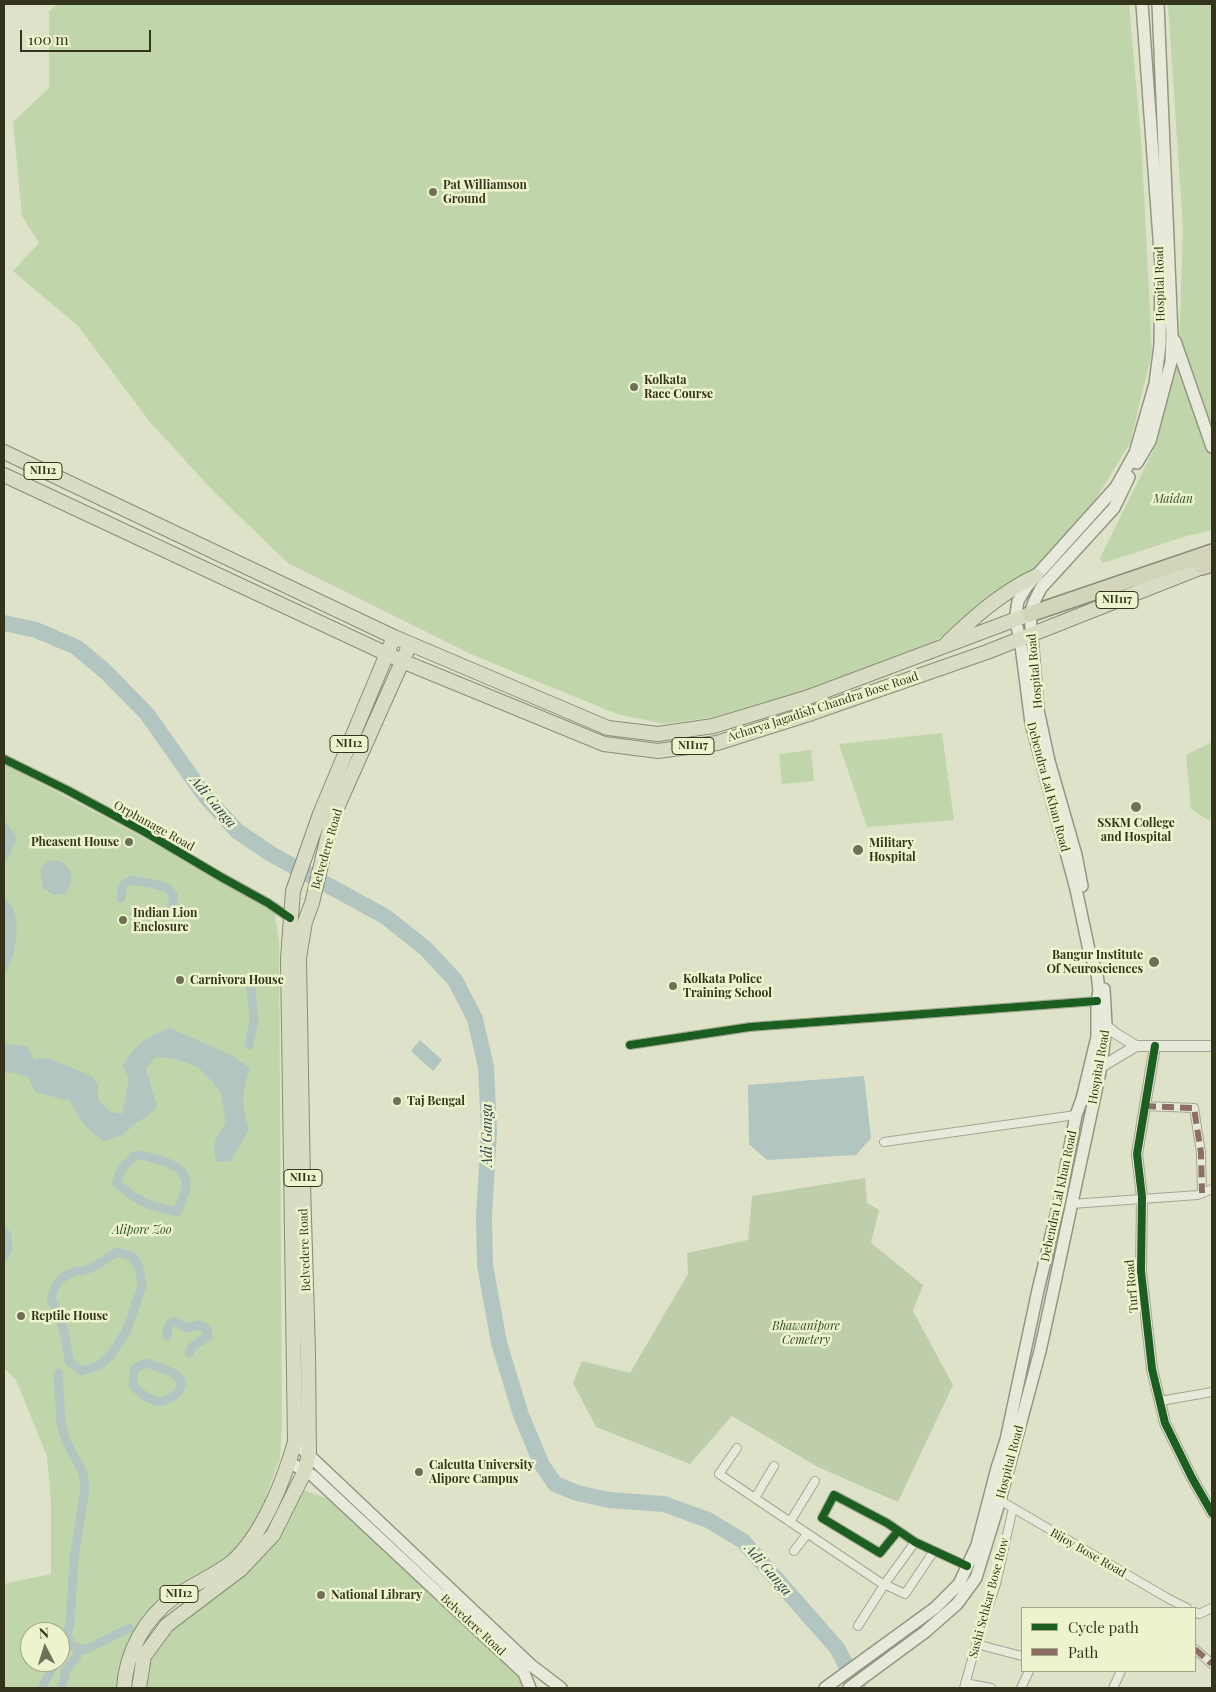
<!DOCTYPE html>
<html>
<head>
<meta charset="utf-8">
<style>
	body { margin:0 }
	#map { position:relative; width:1216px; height:1692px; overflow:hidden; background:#dee2c8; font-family:"Playfair Display",serif }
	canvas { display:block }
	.frame { position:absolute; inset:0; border:5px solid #34331c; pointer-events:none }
	.legend { position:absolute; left:1021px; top:1607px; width:175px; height:65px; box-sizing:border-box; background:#edf4cd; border:1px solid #a3a786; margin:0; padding:6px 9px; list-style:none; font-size:15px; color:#34331c }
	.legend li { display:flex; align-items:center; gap:10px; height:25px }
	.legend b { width:25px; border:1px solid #a3a786 }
	.north { position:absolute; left:20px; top:1622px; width:50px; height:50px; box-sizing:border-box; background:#edf4cd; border:1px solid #a3a786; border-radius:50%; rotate:355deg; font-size:14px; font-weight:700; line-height:20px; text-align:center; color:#34331c }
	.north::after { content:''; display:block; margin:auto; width:18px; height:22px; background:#707058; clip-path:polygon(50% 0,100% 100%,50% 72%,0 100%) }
	.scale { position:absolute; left:20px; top:30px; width:131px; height:22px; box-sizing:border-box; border:2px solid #34331c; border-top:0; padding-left:6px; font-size:15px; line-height:18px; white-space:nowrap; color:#34331c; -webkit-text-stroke:4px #edf4cd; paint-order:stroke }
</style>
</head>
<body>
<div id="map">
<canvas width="1216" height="1692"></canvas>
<div class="frame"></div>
<ul class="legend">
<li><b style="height:6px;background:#1b5e20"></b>Cycle path</li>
<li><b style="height:6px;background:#8d6e63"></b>Path</li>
</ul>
<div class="north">N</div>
<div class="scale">100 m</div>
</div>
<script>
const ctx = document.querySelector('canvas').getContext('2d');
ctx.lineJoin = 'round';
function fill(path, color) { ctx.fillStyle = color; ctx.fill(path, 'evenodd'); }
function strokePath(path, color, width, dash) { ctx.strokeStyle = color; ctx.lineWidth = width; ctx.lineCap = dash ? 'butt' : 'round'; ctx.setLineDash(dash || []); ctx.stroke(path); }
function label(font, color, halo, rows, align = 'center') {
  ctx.font = font + ' "Playfair Display",serif'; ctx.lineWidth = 5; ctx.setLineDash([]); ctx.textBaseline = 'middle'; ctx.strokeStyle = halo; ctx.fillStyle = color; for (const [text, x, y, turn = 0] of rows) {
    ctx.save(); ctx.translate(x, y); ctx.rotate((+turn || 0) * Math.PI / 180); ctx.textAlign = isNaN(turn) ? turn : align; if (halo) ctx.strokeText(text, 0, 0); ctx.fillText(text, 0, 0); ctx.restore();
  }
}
fill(new Path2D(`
	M58,4h1071l13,148 10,200 -22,91 -44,72 -84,85 -77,47 -115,42 -97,28 -48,7 -48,-10 -144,-59 -185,-92 -74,-71 -64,-70 -72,-96 -65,-55 26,-28 -17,-27 -9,-94 36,-34v-77z
	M1168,4h44v526l-25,6 -84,27 -3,-5 52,-105 27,-102 4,-123z
	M942,733l12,87 -87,7 -28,-83z
	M1212,742v77l-4,1 -17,-11 -5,-54z
	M811,750l3,31 -32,3 -3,-30z
	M4,764l151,80 120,69 4,29 3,482 -2,34 -25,68 -24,28 -67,42 -23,24 -18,35 -6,33h-113v-104l47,-10v-73l-4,-45 -31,-76 -12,-12zM30,1632h30v30h-30z
	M295,1487l31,11 62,53 135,124 2,13h-385l14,-45 117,-112z`), '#c1d5ab');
fill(new Path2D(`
	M865,1178l2,25 12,7 -8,33 52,42 -10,26 40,74 -55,117 -80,-35 -86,-51 -42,48 -94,-37 -23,-44 9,-22 48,12 58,-99 -1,-21 61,-13 4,-44z`), '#beceaa');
fill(new Path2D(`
	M4,820l13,17 -13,30z
	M58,860c16,9 17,20 7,34l-11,1 -11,-7 -2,-9v-11l7,-7z
	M4,897c3,4 8,8 10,13 6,18 1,49 -10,65z
	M170,1028l63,28 17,12c-8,26 -9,35 -1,61l-18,32 -14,1c-6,-17 -2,-24 9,-38l-5,-30 -10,-14 -15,-14 -22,-7 -18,-2 -10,11 11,38 -9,10 -9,5 -17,14 -18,6c-16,-11 -27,-23 -34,-40l-35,-9 -7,-15 -13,-4 -11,-1v-28l23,2 7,13 15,-1 44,19 5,8v16l13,11 11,2 7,-36 -6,-11c9,-21 26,-32 47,-39z
	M420,1040l22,20 -9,11 -22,-20z
	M864,1076l7,62 -15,17 -89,5 -18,-16 -1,-59z`), '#b3c5c1');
strokePath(new Path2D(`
	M121,898l2,-13 8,-5 19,3 18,5 6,9 -3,12
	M249,1045l5,-25 -4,-43
	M134,1156l-13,14 -5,13 17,13 16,9 28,7c4,-9 10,-21 9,-31 -3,-18 -32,-22 -46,-26
	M4,1232l3,3 1,13 -4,8
	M77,1271c-17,6 -22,11 -26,29 12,19 15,39 18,61l12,10 17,-5 12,-10 17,-26 15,-45 -3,-18 -7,-11 -15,-4 -22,14 -13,5
	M167,1336c0,-8 1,-12 8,-15l11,7 14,-3 7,5 1,6 -16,11 -3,6
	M148,1363l-7,2 -7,5 -1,15c6,7 14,14 23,16 13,2 35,-13 20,-26 -7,-5 -18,-8 -26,-11
	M58,1373l3,50 5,18 17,32 2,15 -11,71 -4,65 -3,10 4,12 14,4 44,-22
	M60,1649l9,-8
	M42,1688c3,-9 10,-16 13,-26
	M61,1688l4,-11v-6l11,-13 3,-9`), '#b3c5c1', 9);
strokePath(new Path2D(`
	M4,623l32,7 40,17 29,24 42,43 58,82 32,35 34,23 115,63 40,32 29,31 20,39 11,48 3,64 -5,86 1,48 14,78 22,72 21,50 13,19 22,9 32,7 55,4 44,16 35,21 94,107 21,40`), '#b3c5c1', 16);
const minor = new Path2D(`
	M4,759l63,31 78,42 76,45 47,26 22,15
	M630,1045l120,-18 347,-26
	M1144,1106l50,2 7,45 1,40
	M884,1142l192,-27
	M1071,1204l127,-9 14,-6
	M1160,1401l52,-9
	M737,1448l-18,26 165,111
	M755,1498l19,-32
	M996,1498l173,101 18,9
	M790,1522l25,-41
	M898,1531l-18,22 -58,-35 12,-23 53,28 28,19 52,24
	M794,1551l13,-17
	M884,1584l21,10 29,-43
	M1195,1612l4,2 13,-6
	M858,1626l26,-41 31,-43
	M976,1644l46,12
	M1195,1649l17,15
	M965,1683l26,5
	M964,1688l17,-61 15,-43 17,-76
	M1021,1688l8,-17
	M1113,1688l8,-17`);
const tertiary = new Path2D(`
	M1100,1021l15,12 21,13
	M1155,1046l-18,108 5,43 -1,74 11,98 13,54 27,55 20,35
	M1096,1066l5,1 35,-21h76`);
const secondary = new Path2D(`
	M1175,341l37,106
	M1137,463l13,-22 21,-79 1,-27 -14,-331
	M1082,886l-6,-31 -27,-94 -11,-51 -8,-96 4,-12 7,-14 73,-80 15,-31
	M295,1442l237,224 29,22
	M289,1462l24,14 211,197 6,15
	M825,1688l110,-80 24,-24 18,-39 20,-77 9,-28 32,-150 22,-91 16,-84 6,-16 15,-62v-36l2,-10 -2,-18 -8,-23 -13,-61 -45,-166 -11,-85 -5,-18 3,-19 9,-15 89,-99 19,-34 20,-69 5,-39 1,-79 -19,-262
	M849,1688l76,-56 32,-28 19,-26 24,-78 40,-149 11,-50 50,-234 5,-42 -2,-36`);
const trunk = new Path2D(`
	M4,452l390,185 214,91 50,6 55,-8 93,-28 224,-84
	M4,475l398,186 202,83 54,7 59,-8 95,-30 175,-61 215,-85
	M947,643c27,-26 55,-51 89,-67
	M124,1688c2,-35 20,-69 49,-90 19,-13 41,-22 59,-36 30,-26 52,-82 63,-120l-7,-484 5,-67 27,-77 74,-177
	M139,1688l5,-32 23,-31 74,-56 32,-34 32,-64 4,-17 -1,-102 -5,-168 -4,-226 6,-36 7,-19 20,-84 78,-175`);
const motorway = new Path2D(`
	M1202,567l10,-3
	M1030,614l182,-62`);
strokePath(minor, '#a4a692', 10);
strokePath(tertiary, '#a4a692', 12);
strokePath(secondary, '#949682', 14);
strokePath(trunk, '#8a8c79', 16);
strokePath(motorway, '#8a8c79', 18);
strokePath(minor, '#e7eadb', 8);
strokePath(tertiary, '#e7eadb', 10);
strokePath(secondary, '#e7eadb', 11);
strokePath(trunk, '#d8dcc2', 14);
strokePath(motorway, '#d3d5ba', 15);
strokePath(new Path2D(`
	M1144,1106l50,2 7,45 1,40
	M1195,1649l17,15`), '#8d6e63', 6, [12, 6]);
strokePath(new Path2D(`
	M4,759l63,31 78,42 76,45 47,26 22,15
	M630,1045l120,-18 347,-26
	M1155,1046l-18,108 5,43 -1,74 11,98 13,54 27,55 20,35
	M898,1531l-18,22 -58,-35 12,-23 53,28 28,19 52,24`), '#1b5e20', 8);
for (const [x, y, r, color] of [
	[433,192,5,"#707058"],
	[634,387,5,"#707058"],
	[1136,807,6,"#707058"],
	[129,842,5,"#707058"],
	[858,850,6,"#707058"],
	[123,920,5,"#707058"],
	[1154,962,6,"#707058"],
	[180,980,5,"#707058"],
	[673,986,5,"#707058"],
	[397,1101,5,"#707058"],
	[21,1316,5,"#707058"],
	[419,1472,5,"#707058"],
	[321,1595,5,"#707058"]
]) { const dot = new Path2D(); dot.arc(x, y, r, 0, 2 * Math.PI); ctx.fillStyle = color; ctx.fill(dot); strokePath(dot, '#edf4cd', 2); }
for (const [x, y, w] of [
	[43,471,38],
	[1117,600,42],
	[349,744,38],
	[693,746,42],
	[303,1178,38],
	[179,1594,38]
]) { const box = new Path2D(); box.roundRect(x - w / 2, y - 8.5, w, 17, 4); ctx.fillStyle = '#edf4cd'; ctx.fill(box); strokePath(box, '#34331c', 1); }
label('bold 11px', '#34331c', null, [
	["NH12",43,471],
	["NH117",1117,600],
	["NH12",349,744],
	["NH117",693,746],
	["NH12",303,1178],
	["NH12",179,1594]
]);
label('bold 12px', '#34331c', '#edf4cd', [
	["Pat Williamson",443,185],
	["Ground",443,199],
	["Kolkata",644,380],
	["Race Course",644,394],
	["SSKM College",1136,823,"center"],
	["and Hospital",1136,837,"center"],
	["Pheasent House",119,842,"right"],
	["Military",869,843],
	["Hospital",869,857],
	["Indian Lion",133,913],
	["Enclosure",133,927],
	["Bangur Institute",1143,955,"right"],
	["Of Neurosciences",1143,969,"right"],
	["Kolkata Police",683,979],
	["Training School",683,993],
	["Carnivora House",190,980],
	["Taj Bengal",407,1101],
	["Reptile House",31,1316],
	["Calcutta University",429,1465],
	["Alipore Campus",429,1479],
	["National Library",331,1595]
], 'left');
label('12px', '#34331c', '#edf4cd', [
	["Hospital Road",1160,284,-91],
	["Hospital Road",1035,671,-95],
	["Acharya Jagadish Chandra Bose Road",823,707,-18],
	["Debendra Lal Khan Road",1048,787,75],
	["Orphanage Road",154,826,29],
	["Belvedere Road",327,849,-74],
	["Hospital Road",1099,1067,-80],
	["Debendra Lal Khan Road",1059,1196,-78],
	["Belvedere Road",305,1250,-92],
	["Turf Road",1132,1286,-95],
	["Hospital Road",1010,1462,-75],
	["Bijoy Bose Road",1088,1553,30],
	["Sashi Sehkar Bose Row",989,1598,-75],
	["Belvedere Road",473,1625,43]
]);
label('italic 12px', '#2f5023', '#edf4cd', [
	["Maidan",1173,499],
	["Alipore Zoo",142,1230],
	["Bhawanipore",806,1326],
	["Cemetery",806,1340]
]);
label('italic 14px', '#2b4353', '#edf4cd', [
	["Adi Ganga",213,802,50],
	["Adi Ganga",488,1135,-90],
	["Adi Ganga",768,1570,49]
]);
</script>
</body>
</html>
